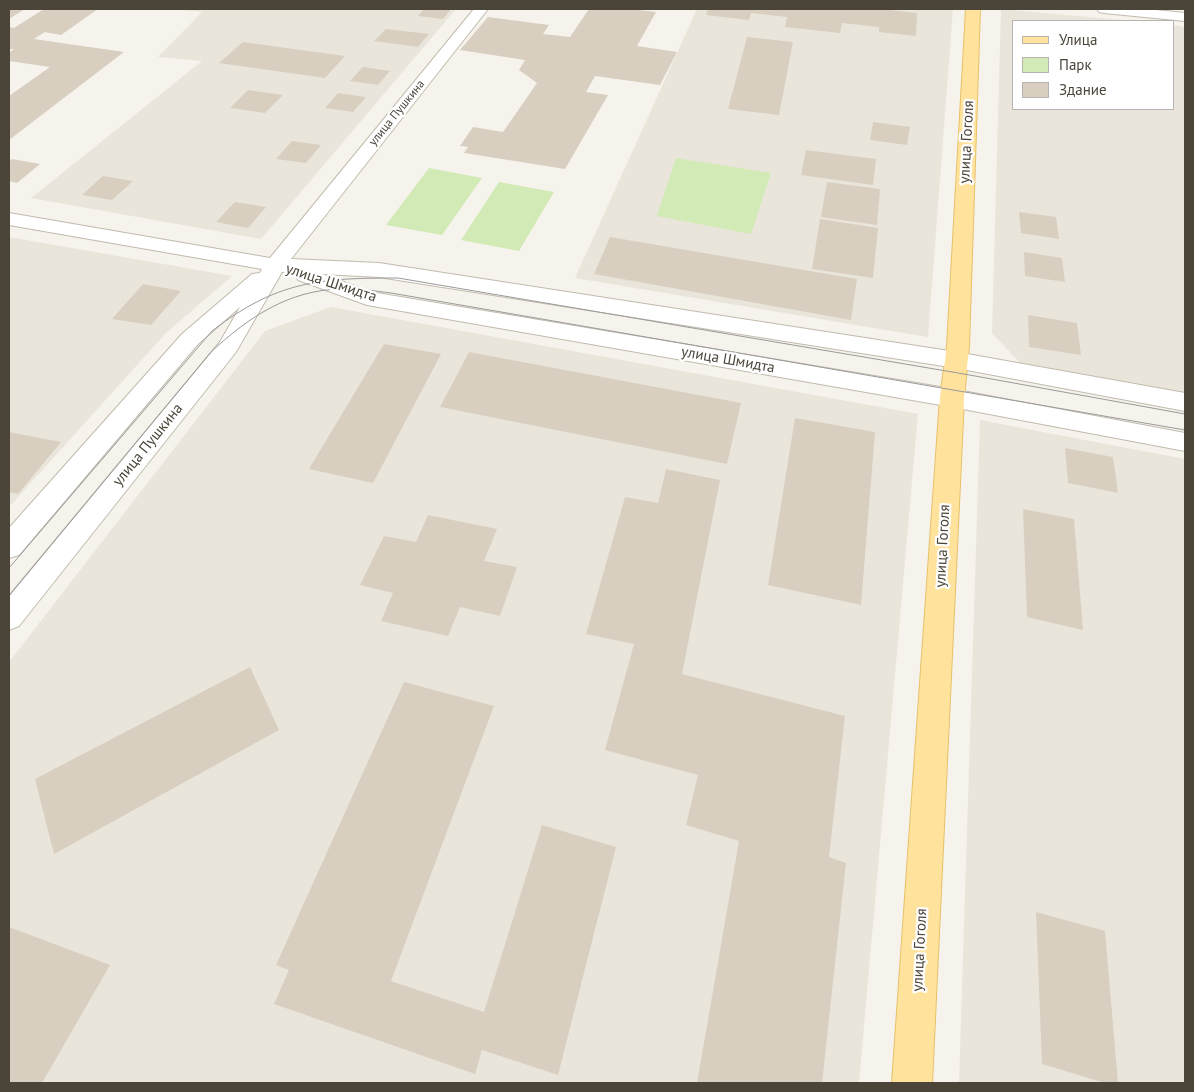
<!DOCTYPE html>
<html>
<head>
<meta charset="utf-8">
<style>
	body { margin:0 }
	#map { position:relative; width:1194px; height:1092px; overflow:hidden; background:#f6f3ec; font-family:"PT Sans",sans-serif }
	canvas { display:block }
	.frame { position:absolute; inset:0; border:10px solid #4b4439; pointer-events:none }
	.legend { position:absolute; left:1012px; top:20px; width:162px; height:90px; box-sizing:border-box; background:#fff; border:1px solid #b7b4b0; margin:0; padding:6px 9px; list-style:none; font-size:15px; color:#4b4439 }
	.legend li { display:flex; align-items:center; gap:10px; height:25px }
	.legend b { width:25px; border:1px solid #b7b4b0 }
</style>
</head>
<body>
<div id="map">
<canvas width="1194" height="1092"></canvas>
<div class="frame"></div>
<ul class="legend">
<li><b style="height:6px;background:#ffe39c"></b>Улица</li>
<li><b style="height:14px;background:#d2eab5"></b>Парк</li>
<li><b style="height:14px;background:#d8cfc1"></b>Здание</li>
</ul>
</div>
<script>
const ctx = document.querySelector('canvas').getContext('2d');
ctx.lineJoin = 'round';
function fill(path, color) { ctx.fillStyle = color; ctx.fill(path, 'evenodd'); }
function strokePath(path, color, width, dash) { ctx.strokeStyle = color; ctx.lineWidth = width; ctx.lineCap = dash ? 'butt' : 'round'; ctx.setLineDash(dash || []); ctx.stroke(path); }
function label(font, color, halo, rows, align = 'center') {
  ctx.font = font + ' "PT Sans",sans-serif'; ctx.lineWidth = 4.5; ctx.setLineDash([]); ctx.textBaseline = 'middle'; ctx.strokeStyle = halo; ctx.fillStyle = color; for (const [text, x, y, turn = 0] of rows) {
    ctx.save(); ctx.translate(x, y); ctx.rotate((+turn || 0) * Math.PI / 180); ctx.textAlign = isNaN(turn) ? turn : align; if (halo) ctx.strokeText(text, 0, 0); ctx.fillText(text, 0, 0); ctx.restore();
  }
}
fill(new Path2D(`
	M175,9h281l-195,230 -230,-41 171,-137 -44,-4 44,-45z
	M697,9h256l-25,328 -353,-59z
	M1001,9l131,12h-119v88h160v-84l12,2v366l-164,-29 -29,-31z
	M9,237l223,39 -66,57 -157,174z
	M331,307l587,107 -59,669h-850v-421l256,-331z
	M980,420l205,39v624h-226z`), '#eae5da');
fill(new Path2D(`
	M676,158l95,15 -20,61 -94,-18z
	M429,168l53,10 -40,57 -56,-10z
	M499,182l55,10 -35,59 -58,-11z`), '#d2eab5');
fill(new Path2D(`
	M9,9h16l-16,10z
	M44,9h54l-37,26 -16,-3 -11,7 90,13 -115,88v-44l41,-29 -41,-6v-8l5,-4h-5v-22l5,1z
	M424,9h27l-8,10 -25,-3z
	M589,9h42l25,3 -19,34 40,6 -17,33 -65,-9 -9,16 22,3 -43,74 -101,-16 4,-6 -8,-1 13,-19 30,5 34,-49 -18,-13 6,-10 -65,-10 28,-33 61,8 -6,9 27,3z
	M708,9h173l36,4 -1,23 -37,-4v-5l-37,-4 -2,10 -55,-6 2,-10 -36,-4 -2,7 -43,-5z
	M386,29l43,5 -11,13 -44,-6z
	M747,37l46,5 -14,73 -51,-6z
	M243,42l102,14 -20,22 -106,-15z
	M363,67l27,4 -12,14 -28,-4z
	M248,90l35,5 -18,18 -35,-5z
	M338,93l28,4 -13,15 -28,-4z
	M873,122l37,5 -3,18 -37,-5z
	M292,141l29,4 -15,18 -30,-4z
	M806,150l70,9 -3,26 -72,-10z
	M12,159l28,5 -23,19 -8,-2v-19z
	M103,176l30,5 -21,19 -30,-5z
	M827,182l53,7 -3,36 -56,-8z
	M235,202l31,5 -18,21 -32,-6z
	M1019,212l37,5 3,22 -38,-6z
	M820,219l58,9 -5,50 -61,-9z
	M610,237l247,42 -6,41 -257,-46z
	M1024,252l38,6 3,24 -40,-6z
	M143,284l38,7 -30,34 -39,-6z
	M1028,315l49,8 4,32 -52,-8z
	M384,344l57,10 -68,129 -64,-14z
	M469,352l272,51 -14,61 -287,-57z
	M795,418l80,14 -14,173 -93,-20z
	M9,432l52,10 -43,52 -9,-2z
	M1065,448l48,9 5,36 -50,-10z
	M666,469l54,11 -38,194 163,42 -16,141 17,6 -24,220h-125l42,-242 -53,-16 12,-50 -93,-25 29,-106 -48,-10 39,-137 33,6z
	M1023,509l51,10 9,111 -56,-13z
	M428,515l69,14 -13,32 33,6 -17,49 -40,-9 -12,29 -67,-15 12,-28 -33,-8 24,-49 32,6z
	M250,667l29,63 -225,124 -19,-75z
	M404,682l90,24 -103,275 93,31 58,-187 74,22 -58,228 -76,-25 -7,24 -201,-70 15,-34 -13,-5z
	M1036,912l69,19 13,152h-13l-63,-19z
	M9,927l101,38 -68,118h-33z`), '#d8cfc1');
const minor = new Path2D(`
	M474,9h14l-197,250 88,4 577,89 229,41v18l-229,-43 -577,-91 -57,-3 49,18 581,97 233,44v18l-233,-44 -585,-102 -69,-25 -3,-5 1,-2 -14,-1 -46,80 -217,274 -10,4v-34l211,-254 20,-35 -42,37 -179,211 -10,3v-30l173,-194 70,-60 8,-1 2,-4 -253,-44v-12l261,45z
	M1097,9h49l39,4v8l-81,-8 -5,-1z`);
const major = new Path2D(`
	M966,9h14l-11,337 -5,52 -32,685h-40l48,-685 7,-52z`);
strokePath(minor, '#c2bbae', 2);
strokePath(major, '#e6c16a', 2);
fill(minor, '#fff');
fill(major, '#ffe39c');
strokePath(new Path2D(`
	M9,568l203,-237c65,-50 107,-53 186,-53l566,96 221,40
	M9,596l203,-245c37,-34 77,-61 129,-62 17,-1 33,2 50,4l794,137`), '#9a9a9a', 1);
label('12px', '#4b4439', '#fff', [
	["улица Пушкина",397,113,-51]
]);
label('15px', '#4b4439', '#fff', [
	["улица Гоголя",967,142,-87],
	["улица Шмидта",331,283,18],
	["улица Шмидта",728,360,10],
	["улица Пушкина",148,445,-51],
	["улица Гоголя",943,546,-87],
	["улица Гоголя",920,950,-87]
]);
</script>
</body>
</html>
